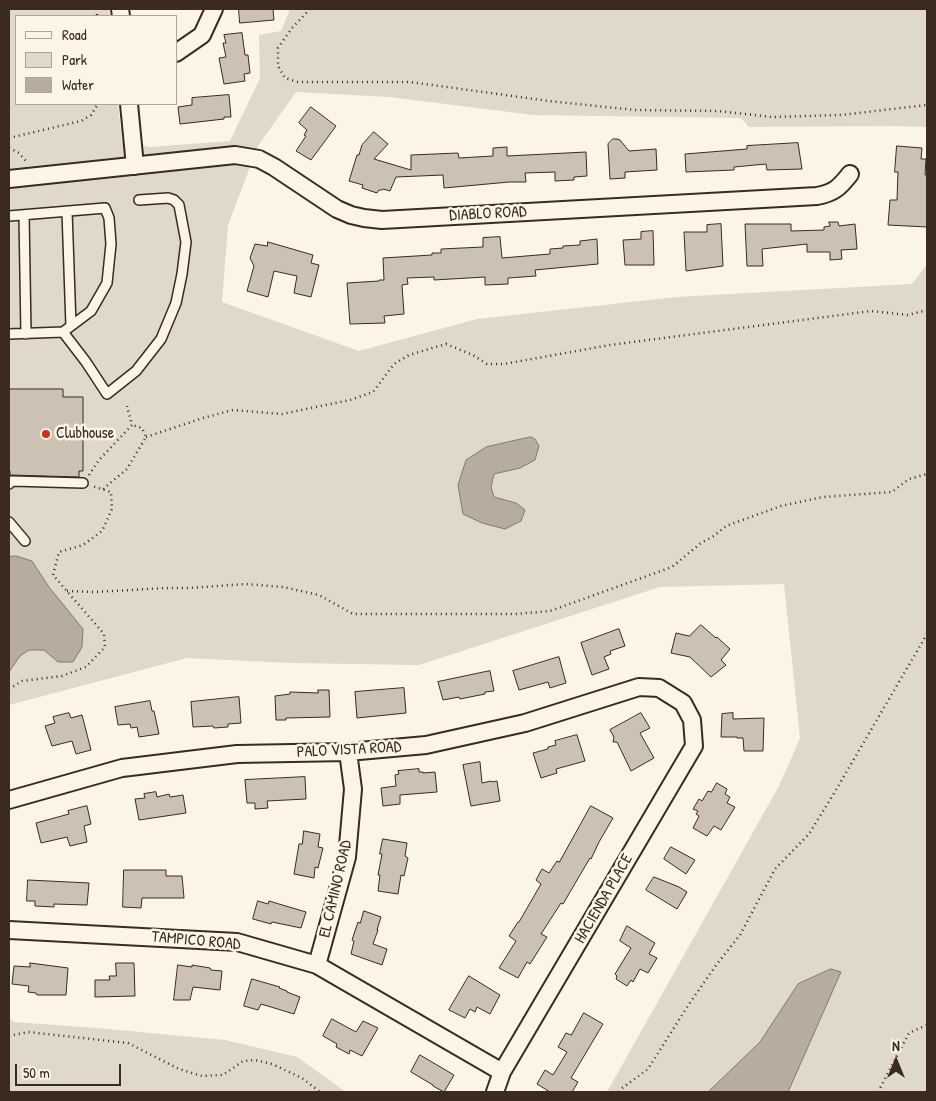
<!DOCTYPE html>
<html>
<head>
<meta charset="utf-8">
<style>
	body { margin:0 }
	#map { position:relative; width:936px; height:1101px; overflow:hidden; background:#fcf5e5; font-family:"Patrick Hand",sans-serif }
	canvas { display:block }
	.frame { position:absolute; inset:0; border:10px solid #3b2a1e; pointer-events:none }
	.legend { position:absolute; left:15px; top:15px; width:162px; height:90px; box-sizing:border-box; background:#fcf5e5; border:1px solid #afa495; margin:0; padding:6px 9px; list-style:none; font-size:15px; color:#3b2a1e }
	.legend li { display:flex; align-items:center; gap:10px; height:25px }
	.legend b { width:25px; border:1px solid #afa495 }
	.north { position:absolute; left:871px; top:1036px; width:50px; height:50px; -webkit-text-stroke:4px #fcf5e5; paint-order:stroke; rotate:0deg; font-size:14px; font-weight:700; line-height:20px; text-align:center; color:#3b2a1e }
	.north::after { content:''; display:block; margin:auto; width:18px; height:22px; background:#3b2a1e; clip-path:polygon(50% 0,100% 100%,50% 72%,0 100%) }
	.scale { position:absolute; left:15px; top:1064px; width:106px; height:22px; box-sizing:border-box; border:2px solid #3b2a1e; border-top:0; padding-left:6px; font-size:15px; line-height:18px; white-space:nowrap; color:#3b2a1e; -webkit-text-stroke:4px #fcf5e5; paint-order:stroke }
</style>
</head>
<body>
<div id="map">
<canvas width="936" height="1101"></canvas>
<div class="frame"></div>
<ul class="legend">
<li><b style="height:6px;background:#fcf5e5"></b>Road</li>
<li><b style="height:14px;background:#e0d8c8"></b>Park</li>
<li><b style="height:14px;background:#b7ad9e"></b>Water</li>
</ul>
<div class="north">N</div>
<div class="scale">50 m</div>
</div>
<script>
const ctx = document.querySelector('canvas').getContext('2d');
ctx.lineJoin = 'round';
function fill(path, color) { ctx.fillStyle = color; ctx.fill(path, 'evenodd'); }
function strokePath(path, color, width, dash) { ctx.strokeStyle = color; ctx.lineWidth = width; ctx.lineCap = dash ? 'butt' : 'round'; ctx.setLineDash(dash || []); ctx.stroke(path); }
function label(font, color, halo, rows, align = 'center') {
  ctx.font = font + ' "Patrick Hand",sans-serif'; ctx.lineWidth = 5; ctx.setLineDash([]); ctx.textBaseline = 'middle'; ctx.strokeStyle = halo; ctx.fillStyle = color; for (const [text, x, y, turn = 0] of rows) {
    ctx.save(); ctx.translate(x, y); ctx.rotate((+turn || 0) * Math.PI / 180); ctx.textAlign = isNaN(turn) ? turn : align; if (halo) ctx.strokeText(text, 0, 0); ctx.fillText(text, 0, 0); ctx.restore();
  }
}
fill(new Path2D(`
	M9,9h100l1,7h-94v88h102l4,37 28,6 80,-6 30,-63 -1,-43 22,-4 9,-22h637v118l-34,-1 -144,1 -8,-9 -208,-3 -144,-18 -93,-5 -38,54 -30,79 -6,77 137,49 118,-32 200,-22 235,-13 15,-20v828h-320l172,-306 21,-48 -16,-154 -124,3 -241,78 -129,-2 -103,-5 -178,47z
	M9,1018l5,4 83,6 128,12 72,17 49,35h-337z`), '#e0d8c8');
const water = new Path2D(`
	M531,437l4,2 4,7 -4,14 -15,8 -26,6 -3,13 3,10 22,6 9,7 -4,11 -16,8 -23,-6 -19,-9 -5,-29 8,-25 20,-13z
	M16,556l16,5 17,26 34,42 -1,18 -9,15h-15l-14,-12h-15l-9,6 -11,16v-115z
	M831,969l10,3 -53,120h-80l52,-50 38,-58z`);
fill(water, '#b7ad9e');
strokePath(water, '#85796b', 1);
const building = new Path2D(`
	M239,9h34l1,11 -34,3z
	M242,33l3,22h3l2,18 -6,1 1,7 -21,3 -5,-26 7,-1 -3,-14h3l-2,-8z
	M229,95l2,22h-7v2l-44,5 -2,-17 14,-2v-7z
	M311,107l25,19 -25,34 -15,-9 10,-15 -2,-1 3,-5 -8,-7z
	M374,132l14,12 -14,15 37,11v-15l47,-2 1,5 34,-2v-8l14,-1v9l79,-4 1,24 -13,1v3l-19,1v-9l-30,1 1,9h-17l-65,6 -1,-13 -47,2 -6,14 -7,-2 -1,1h-3l-2,3 -15,-5 1,-3 -14,-4 8,-26h2l3,-10z
	M613,139h4l3,1 9,11 27,-2 1,21 -32,2v6l-15,1 -2,-35z
	M798,143l4,26 -35,1 -1,-6 -32,3v3l-48,2 -1,-18 62,-5v-3z
	M897,146l25,2 -1,11h5l-1,16h2v52l-39,-2 2,-25h7l1,-28h-3z
	M829,222h9l1,4 16,-2 2,25 -16,1 1,9 -12,1v-8h-23v-8l-45,5 1,17h-16l-2,-42h46v7l33,-1v-3l6,-1z
	M721,224l2,42 -37,5 -2,-39h23v-7z
	M653,231l1,34h-29l-2,-25 18,-1v-7z
	M500,237l2,21 48,-4v-5l13,-1v-2l17,-1v-4l17,-2 1,25 -63,6 1,6 -28,2v6l-23,1v-8l-51,3v-3l-27,1 1,6 -6,1 2,29 -20,2 1,7 -35,1 -3,-41 32,-2v-1h5l-1,-22 49,-3v-2h9v-4l42,-2v-9z
	M268,242l45,13 -2,8 8,2 -8,32 -17,-4 3,-17 -23,-5 -6,26 -21,-6 7,-25 -4,-8 5,-14 12,2z
	M9,389h54v8h20v74h-4v6l-69,-2v-4h-1z
	M701,625l15,13 1,-1 13,12 -9,11 5,5 -15,12 -21,-20 -19,-4 5,-20 13,3z
	M619,629l6,17 -15,5 1,3 -7,3 5,12 -17,6 -11,-32z
	M559,657l7,26 -16,5 -2,-6 -29,8 -6,-19z
	M490,671l4,20 -9,1v2l-25,5 -1,-2 -16,3 -5,-18z
	M404,688l2,25 -49,5 -2,-26z
	M318,690h11l1,27 -44,1v2h-10l-1,-24 15,-2v-2l28,1z
	M239,697l2,26 -13,1v3l-14,1 -1,-2 -20,1 -2,-25z
	M150,701l2,10h2l5,23 -20,3 -2,-10 -6,1 -1,-4 -12,1 -3,-18z
	M69,713l2,5 11,-3 9,35 -15,4 -4,-13 -20,5 -7,-20 10,-3 -2,-6z
	M641,713l9,15 -10,5 14,25 -23,13 -14,-29h-4l1,-5 -4,-7z
	M733,713v6l31,-1 -1,33h-19l-1,-13h-6v-1h-16l1,-23z
	M577,735l8,26 -29,8 1,4 -16,5 -8,-25 15,-4v-2l8,-2 -1,-4z
	M480,762l2,21 9,-2 1,1 5,-1 3,20 -29,5 -8,-41z
	M419,769v3h4v1l12,-1 2,20 -37,3v9l-17,2 -2,-18 15,-2 -1,-11 4,-1 -1,-3z
	M305,777l1,22 -39,2 1,7 -13,1v-6h-8l-2,-23z
	M717,783l10,6 -2,5 5,3 -3,6 8,4 -14,23 -7,-4 -7,10 -14,-8 6,-12 -3,-2 2,-3 -5,-2 6,-10 3,2 6,-10 3,1z
	M156,792l1,5 12,-3 1,3 13,-2 3,18 -47,7 -4,-21 10,-1 -1,-4z
	M87,806l4,18 -7,2 3,16 -17,4 -3,-9 -26,6 -5,-20 33,-9 -1,-3z
	M591,806l22,12 -14,24 -8,17 -1,-1 -27,46 -2,-1 -20,31 6,3 -17,27 -3,-2 -9,16 -19,-10 17,-27 -7,-5 9,-14h1l22,-38 -5,-4 6,-11 7,4 8,-12 2,1z
	M304,831l16,3 -2,13 5,1 -5,20 -3,-1 -1,11 -20,-4 5,-30h3z
	M383,839l24,4 -2,13 3,2 -4,18 -3,-1 -3,19 -20,-3 2,-16h-2l4,-21h-2z
	M671,847l24,13 -9,14 -22,-15z
	M124,870h42v6h16l2,22h-42l-1,10 -18,-1z
	M654,877l25,10 8,5 -10,17 -31,-19z
	M28,880l61,3 -2,22 -33,-1v3l-19,-1v-5h-8z
	M258,901l10,3 1,-3 37,11 -5,16 -29,-6 -1,2 -18,-5z
	M364,911l17,6 -4,13h1l-5,14 14,5 -5,16 -31,-11 3,-13 -2,-1 6,-18 2,1z
	M627,926l28,17 -6,11 8,4 -9,15 -8,-4 -7,13 -2,-2 -4,6 -11,-7 1,-3 -2,-2 16,-26 -11,-7z
	M30,963l38,5 -2,27h-29l-1,-2 -8,-1 1,-6 -17,-2 2,-18 16,1z
	M116,963h18l1,33 -40,1v-17h15l-1,-4h7z
	M178,965l14,2v-2l18,3 1,2 11,1 -2,19 -27,-3 -3,13h-16z
	M469,976l31,19 -10,19 -13,-7 -2,5 -5,-3 -5,9 -16,-8z
	M252,979l28,8 -1,1 8,3v1l13,5 -6,17 -33,-10 -3,6 -14,-4z
	M584,1013l19,11 -32,54 7,4 -6,10h-22l-13,-8 8,-14 8,5 14,-23 -9,-5 8,-14 5,2z
	M332,1019l24,13 7,-11 15,7 -16,28 -12,-6 -1,4 -13,-7 1,-3 -14,-8z
	M420,1055l34,20 -10,17 -11,-6v-1l-22,-13z`);
fill(building, '#ccc2b3');
strokePath(building, '#3b2a1e', 1);
const lane = new Path2D(`
	M67,211l4,115
	M24,215l2,119
	M9,216l96,-8 4,10 2,26 -4,39 -16,28 -28,21 -54,2
	M63,332l23,30 21,32 29,-23 25,-32 15,-36 6,-29 4,-32 -7,-37 -5,-5 -6,-2 -29,2
	M9,484l3,-3 71,2
	M9,522l16,19`);
const street = new Path2D(`
	M120,9l1,7
	M176,53l26,-18 12,-26
	M129,104l6,62
	M9,179l226,-24 24,4 15,8 63,42 14,6 13,3 18,2 435,-24c17,-3 23,-9 33,-22
	M9,800l113,-32 115,-14 111,-2 78,-7 99,-22 114,-36 20,1 24,15 9,17 2,26 -192,326 -7,20
	M9,930l228,12 80,23 185,107
	M317,965l30,-108 6,-68 -5,-37`);
strokePath(lane, '#3b2a1e', 12);
strokePath(street, '#3b2a1e', 20);
strokePath(new Path2D(`
	M97,9v7
	M310,9l-18,19 -14,20v18l7,12 13,4h112l139,19 86,9 83,1 54,6 69,-2 86,-10
	M9,138l72,-17 10,-6 7,-11
	M9,148l10,5 8,9
	M146,437l57,-19 30,-8 49,4 68,-14 23,-8 21,-28 15,-9 37,-11 27,11 14,9h17l106,-19 261,-34 37,4 19,-5
	M89,475l10,-15 33,-35 -5,-19
	M103,489l24,-20 19,-32 -4,-9 -10,-3
	M67,591l28,1 71,-4h22l58,-4 37,3 36,8 34,19h162l35,-3 122,-44 29,-24 13,-7 12,-10 55,-20 42,-9 69,-5 17,-13 18,-5
	M9,689l13,-8 40,-5 24,-9 19,-20 -1,-13 -51,-59 6,-23 24,-7 19,-14 10,-22 -1,-17 -19,-6
	M9,1036l19,-4 100,11 51,26 23,7 21,-1 20,-14 12,-1 17,4 30,14 18,14
	M619,1092l2,-3 27,-20 41,-65 28,-40 23,-29 35,-66 34,-35 24,-39 94,-161
	M878,1092l31,-59 18,-8`), '#3b2a1e', 2.5, [1, 4]);
strokePath(lane, '#fcf5e5', 9);
strokePath(street, '#fcf5e5', 16);
for (const [x, y, r, color] of [
	[46,434,5,"#c8321e"]
]) { const dot = new Path2D(); dot.arc(x, y, r, 0, 2 * Math.PI); ctx.fillStyle = color; ctx.fill(dot); strokePath(dot, '#fcf5e5', 2); }
label('16px', '#3b2a1e', '#fcf5e5', [
	["DIABLO ROAD",488,214,-3],
	["PALO VISTA ROAD",349,750,-3],
	["EL CAMINO ROAD",336,889,-77],
	["HACIENDA PLACE",604,899,-60],
	["TAMPICO ROAD",196,941,5]
]);
label('16px', '#3b2a1e', '#fcf5e5', [
	["Clubhouse",56,434]
], 'left');
</script>
</body>
</html>
